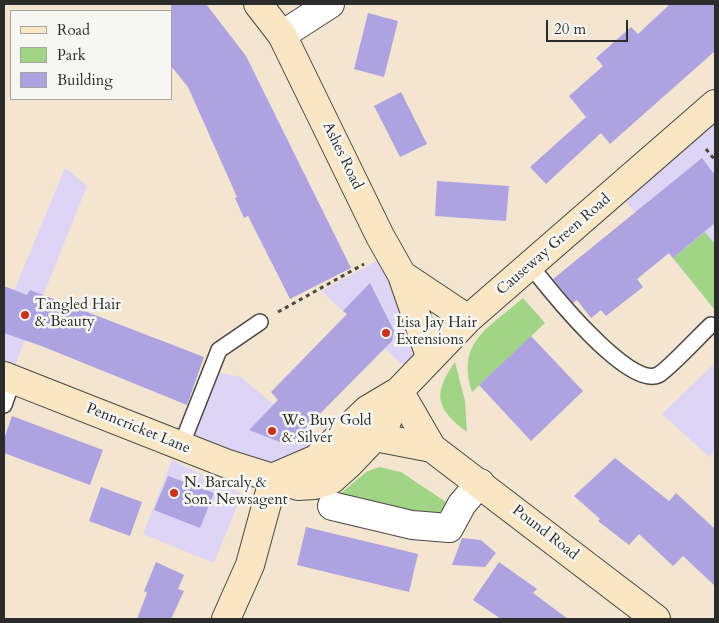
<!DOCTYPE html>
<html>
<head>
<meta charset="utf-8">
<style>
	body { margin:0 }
	#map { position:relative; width:719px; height:623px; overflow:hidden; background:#f3e5d0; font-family:Cardo,serif }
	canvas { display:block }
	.frame { position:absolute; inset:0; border:5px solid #2b2b2b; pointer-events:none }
	.legend { position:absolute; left:10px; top:10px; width:162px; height:90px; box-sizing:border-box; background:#f6f6f2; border:1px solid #a5a5a2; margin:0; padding:6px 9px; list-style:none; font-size:15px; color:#2b2b2b }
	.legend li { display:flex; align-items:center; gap:10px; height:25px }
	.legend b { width:25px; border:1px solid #a5a5a2 }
	.scale { position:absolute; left:546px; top:20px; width:82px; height:22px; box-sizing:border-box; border:2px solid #2b2b2b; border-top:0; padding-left:6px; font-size:15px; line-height:18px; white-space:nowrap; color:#2b2b2b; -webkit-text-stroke:4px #f6f6f2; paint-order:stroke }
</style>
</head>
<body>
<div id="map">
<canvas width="719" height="623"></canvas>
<div class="frame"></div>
<ul class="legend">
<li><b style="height:6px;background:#fbe6c4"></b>Road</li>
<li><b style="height:14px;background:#a0d585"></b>Park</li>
<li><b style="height:14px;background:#aea3e1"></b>Building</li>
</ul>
<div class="scale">20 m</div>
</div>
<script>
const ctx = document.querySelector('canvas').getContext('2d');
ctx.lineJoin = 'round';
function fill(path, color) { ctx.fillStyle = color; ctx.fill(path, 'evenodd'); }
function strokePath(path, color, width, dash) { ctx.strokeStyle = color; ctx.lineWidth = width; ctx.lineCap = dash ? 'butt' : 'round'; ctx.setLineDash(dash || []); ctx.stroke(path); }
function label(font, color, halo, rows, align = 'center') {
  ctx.font = font + ' Cardo,serif'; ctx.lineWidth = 5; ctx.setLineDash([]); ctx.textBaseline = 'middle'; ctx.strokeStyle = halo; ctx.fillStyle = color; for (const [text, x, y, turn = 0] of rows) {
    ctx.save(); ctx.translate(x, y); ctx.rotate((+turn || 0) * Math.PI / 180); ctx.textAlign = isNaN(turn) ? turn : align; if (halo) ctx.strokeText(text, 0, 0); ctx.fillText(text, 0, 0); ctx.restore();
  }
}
fill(new Path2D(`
	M715,104v206l-98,-119z
	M65,168l22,18 -77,192 -6,-2v-61z
	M390,254l27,47 29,39 -33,34 -92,-83z
	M715,363v88l-6,6 -47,-43z
	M215,372l26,5 93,79 -34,19 -114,-27z
	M172,460l70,34 -28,69 -71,-29z`), '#ddd5f6');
fill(new Path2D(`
	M705,232l10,12v66l-42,-52z
	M523,298l22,25 -73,69c-16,-51 17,-64 51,-94z
	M455,362l10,39 2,31c-31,-23 -35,-38 -12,-70z
	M379,467l22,5 48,32 -10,14 -106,-18 33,-28z`), '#a0d585');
fill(new Path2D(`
	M171,4h35l40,52 105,212 -61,31 -42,-83 -4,2 -9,-20 2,-1 -49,-110 -17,-21z
	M670,4h45v47l-105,93 -9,-11 -55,51 -16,-17 56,-50 -17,-21 34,-30 -7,-8 35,-31 7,7z
	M368,13l30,8 -14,56 -30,-8z
	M401,92l26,52 -27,13 -26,-51z
	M702,158l13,17v48l-42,35 -4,-5 -32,26 6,8 -37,29 -5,-6 -10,8 -14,-18 -4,3 -20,-24z
	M437,181l72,5 -3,35 -71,-5z
	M370,283l24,48 -2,10 -99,100 -8,3 -36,-14 29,-30 -7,-8 76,-78 -4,-3z
	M4,286l23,9 3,-5 174,67 -17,48 -143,-58 -40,-14z
	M531,336l52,55 -52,50 -52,-56z
	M12,416l91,34 -13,35 -86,-32v-14z
	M615,458l54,43 7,-8 39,36v57l-32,-30 -10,10 -34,-32 -10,11 -31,-24 2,-2 -26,-23z
	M168,476l46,17 -14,35 -46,-18z
	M101,487l41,15 -12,34 -41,-15z
	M306,527l112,27 -9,38 -112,-27z
	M462,538l19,2 15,13 -11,14 -33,-2z
	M156,562l28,13 -6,14 6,2 -13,28h-34l10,-26 -3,-2z
	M499,562l38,27 -4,4 35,26h-67l-28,-19z`), '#aea3e1');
const lane = new Path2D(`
	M530,265c18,23 98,124 128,110 9,-4 43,-41 53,-50
	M4,405l9,-26
	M181,446l38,-96 41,-28`);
const street = new Path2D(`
	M282,35l48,-31
	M332,506l80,19 37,3 13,-24 18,-21`);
const secondary = new Path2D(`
	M258,4l24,31 98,201 22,39 28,81
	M402,275l66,44
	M4,376l221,87 73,23 16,-1 17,-5 19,-17 35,-37 14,-35
	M399,391l33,57 224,171
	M375,437l57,11
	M274,477l42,-18 51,-49 32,-19 69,-72 247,-215
	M226,619l24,-54 24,-88`);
strokePath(lane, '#494744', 18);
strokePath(street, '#494744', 30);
strokePath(secondary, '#494744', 30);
strokePath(new Path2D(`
	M706,149l9,11
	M278,312l86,-48`), '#494744', 3, [4, 4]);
strokePath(lane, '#fff', 15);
strokePath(street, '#fff', 28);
strokePath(secondary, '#fbe6c4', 28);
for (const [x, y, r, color] of [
	[25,315,5,"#c8321e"],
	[386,333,5,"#c8321e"],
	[272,431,5,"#c8321e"],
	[174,493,5,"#c8321e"]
]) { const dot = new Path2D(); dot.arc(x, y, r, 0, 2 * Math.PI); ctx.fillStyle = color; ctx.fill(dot); strokePath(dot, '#f6f6f2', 2); }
label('15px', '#2b2b2b', '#f6f6f2', [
	["Ashes Road",342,156,64],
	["Causeway Green Road",554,245,-41],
	["Penncricket Lane",138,429,22],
	["Pound Road",545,533,38]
]);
label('15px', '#2b2b2b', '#f6f6f2', [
	["Tangled Hair",35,306],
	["& Beauty",35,323],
	["Lisa Jay Hair",396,324],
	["Extensions",396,341],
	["We Buy Gold",282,422],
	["& Silver",282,439],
	["N. Barcaly &",184,484],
	["Son. Newsagent",184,501]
], 'left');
</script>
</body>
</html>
